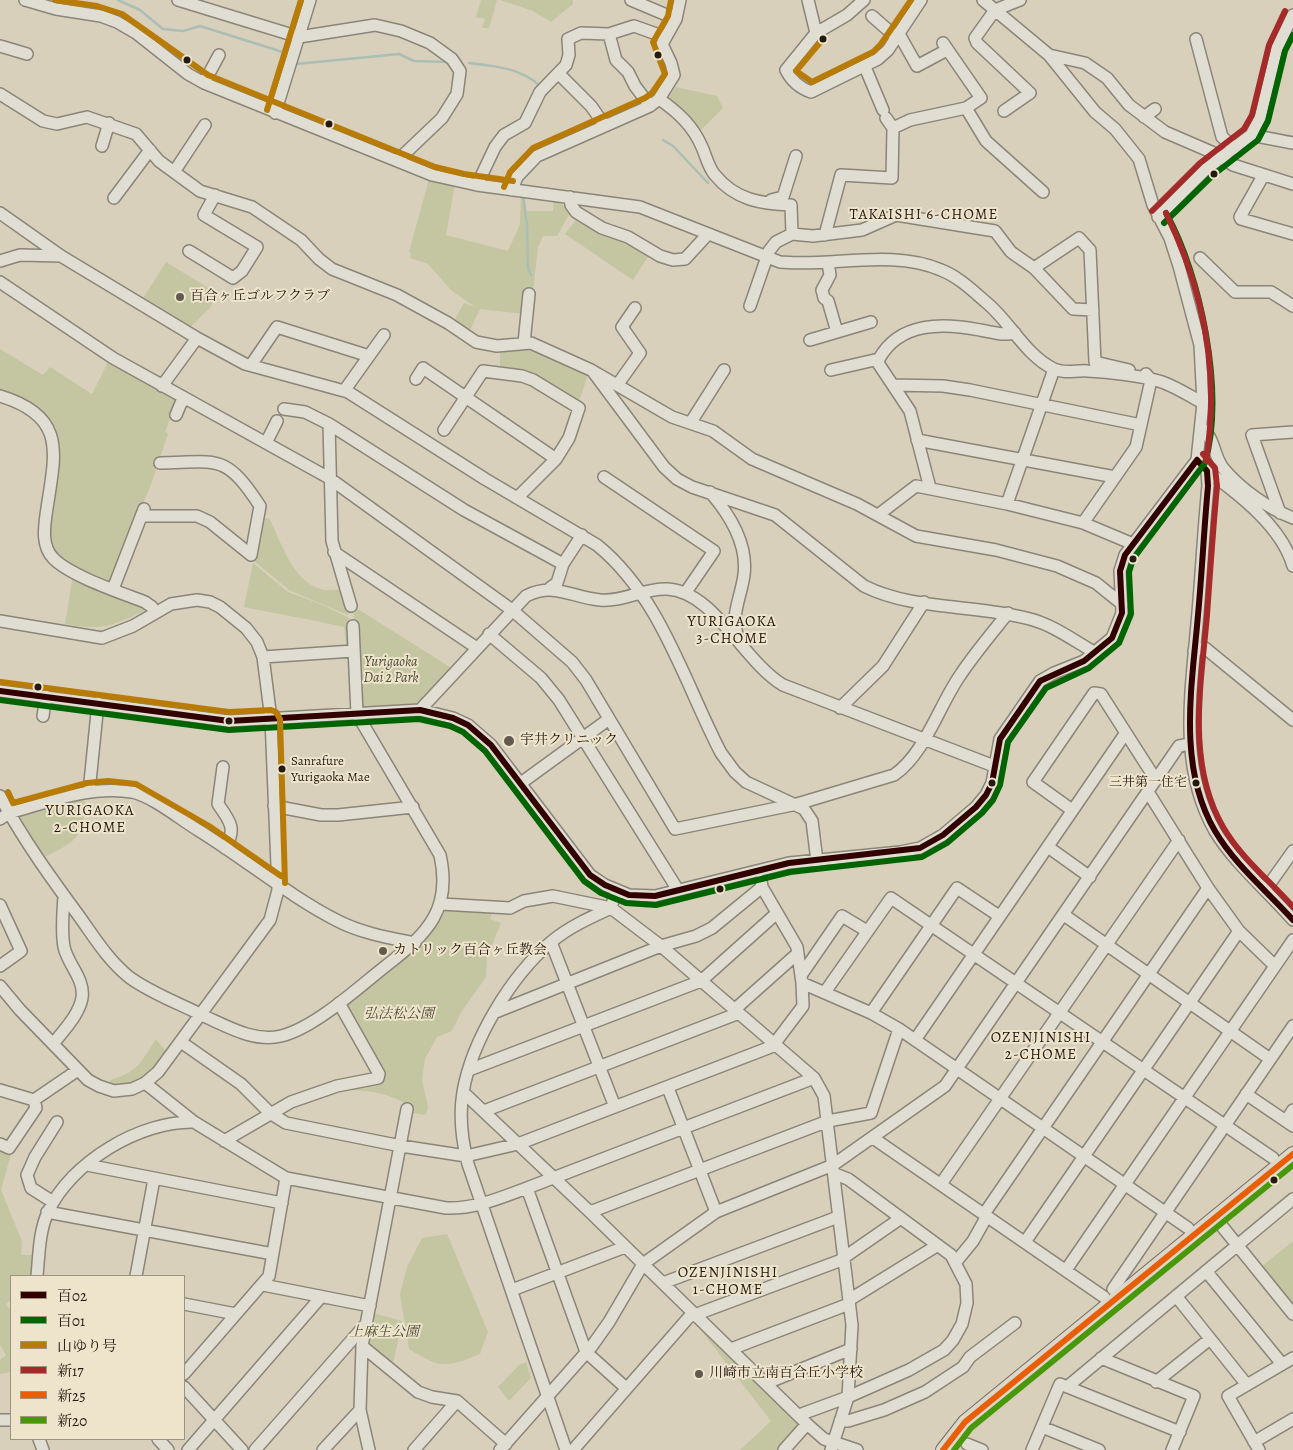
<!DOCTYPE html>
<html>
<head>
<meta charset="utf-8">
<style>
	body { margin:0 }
	#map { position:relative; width:1293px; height:1450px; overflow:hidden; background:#d8d0bb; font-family:Alegreya,"Noto Serif JP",serif }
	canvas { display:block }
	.legend { position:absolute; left:10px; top:1275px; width:175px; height:165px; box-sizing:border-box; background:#ede4cb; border:1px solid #9d9381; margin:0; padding:6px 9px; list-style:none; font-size:15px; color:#251913 }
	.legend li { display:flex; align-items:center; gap:10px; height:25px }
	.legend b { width:25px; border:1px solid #9d9381 }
</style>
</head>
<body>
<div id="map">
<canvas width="1293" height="1450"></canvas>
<ul class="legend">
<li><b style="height:6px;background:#300"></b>百02</li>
<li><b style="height:6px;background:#006400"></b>百01</li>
<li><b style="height:6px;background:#b87c06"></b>山ゆり号</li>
<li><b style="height:6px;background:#a52a2a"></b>新17</li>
<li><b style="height:6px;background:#e95e02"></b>新25</li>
<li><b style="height:6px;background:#499809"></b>新20</li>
</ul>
</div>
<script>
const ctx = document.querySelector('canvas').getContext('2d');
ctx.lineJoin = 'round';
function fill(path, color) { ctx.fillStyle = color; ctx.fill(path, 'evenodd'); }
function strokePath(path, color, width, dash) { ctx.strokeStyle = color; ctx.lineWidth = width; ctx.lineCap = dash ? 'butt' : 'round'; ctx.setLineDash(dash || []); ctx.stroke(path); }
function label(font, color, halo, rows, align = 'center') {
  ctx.font = font + ' Alegreya,"Noto Serif JP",serif'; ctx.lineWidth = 4; ctx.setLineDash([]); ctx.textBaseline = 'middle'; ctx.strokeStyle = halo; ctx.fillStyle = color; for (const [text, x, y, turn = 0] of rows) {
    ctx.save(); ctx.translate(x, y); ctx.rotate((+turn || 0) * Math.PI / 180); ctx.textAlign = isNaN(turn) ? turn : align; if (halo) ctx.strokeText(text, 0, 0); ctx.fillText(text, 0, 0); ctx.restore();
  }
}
fill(new Path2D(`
	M481,0h16l-8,28h-7l3,-9 -9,-2z
	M500,0h73v4l-22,18 -18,-11z
	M676,87l41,9 6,12 -24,24 -32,-33z
	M429,179l26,6 -9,50 62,16 12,-27 1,-30h3l4,29 -1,-12h26l1,-11 9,5 7,8 -13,23h-14l-5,11 -5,46 -9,21 -44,-5 -11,23 -15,-11 10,-18 11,4 -23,-16 -24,-27 -18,-6 1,-5 -2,-1z
	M578,217l72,37 -17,26 -68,-46z
	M166,262l52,32 -8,14 -21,20 -47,-28z
	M529,346l56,26 2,6 -9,26 -78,-33v-21z
	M0,349l43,26 7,-8 42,27 17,-34 69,39 -13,33 3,2 -18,53 -39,95 -41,-17 -13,-9 -9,-15 8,-74 -18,-58 -11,-8 -27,-8z
	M269,518c13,26 24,65 55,72 6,1 14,-1 20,-1l4,26 -59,-25 -36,-30 10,-41z
	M253,563l35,29 35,13 26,13 1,27h-4l-2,-18c-34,-8 -67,-13 -100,-20z
	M73,575l71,31v5c-33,16 -42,19 -79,13z
	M353,606l100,63 -34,34 -58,4z
	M82,799l3,3c-3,36 -7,38 -38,54l-5,-1 -26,-38 1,-3z
	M444,909l49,2 -3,8 11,4 -14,34 -1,20 -24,34 -10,20 -15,6 -12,22 -3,21 6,27 -2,8 -18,-3v-7c-23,-14 -47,-16 -74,-14l48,-11 3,-5 -41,-69 2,-4 77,-60z
	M156,1039l11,14c-17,22 -26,30 -55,34l-2,-7c28,-8 31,-18 46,-41z
	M0,1149l11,5 -10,36 21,51 -1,14h14l-2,21h-22v24l-5,4 5,7v61l-11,2v-14l6,-5 -6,-10z
	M447,1234l41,98 -8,22c-35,14 -39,15 -71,-5l-9,-55 7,-27 15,-29z
	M1293,1241v64l-32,-38z
	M373,1313l29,8 -10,48 -25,-23z
	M702,1326l99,96 -2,5 -19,23h-40l31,-29 -71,-92z
	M526,1362l5,16 -22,23 -11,-14 21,-22z`), '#c3c6a1');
strokePath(new Path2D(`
	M118,0l22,10 23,19 20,2 17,-5 89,28
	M469,63c26,3 52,5 71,23
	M296,64l103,-10 15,7 35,1
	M663,140l10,6 35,37
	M523,195l4,30 1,43 3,7`), '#aabeb5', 2.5);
const minor = new Path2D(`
	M25,0l31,9 45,7 16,6 19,11 52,41 16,9 228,92 45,10 163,22 140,55c52,5 112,-13 161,8 18,7 32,21 46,33 23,19 39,53 67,66 11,5 22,1 34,2 19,1 56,5 74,11 14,5 28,14 41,21
	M178,0l121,37 76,-12 26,6 29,12 22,16 8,12 -3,23 -15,24 -45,43
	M631,0l45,19
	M808,0l8,33
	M864,0l-17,15 -31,18 -30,37c5,10 14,18 25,22l67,-33 10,-9 33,-50
	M872,16l25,22
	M609,34l7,26 12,12 7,14 15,20
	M899,34l18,32 30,-16
	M1196,39l26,98 14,12
	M943,43l38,55 -15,10
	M0,46l27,8
	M1049,55l36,8 22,15 22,27 36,27 51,22 17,11 60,19
	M865,67l18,43
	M559,74l32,32 14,20
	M204,83l15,-28
	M0,94l43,27 14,3 30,-7 49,17 23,27 41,30 52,16 49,33 18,19 13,10 65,26 51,28 28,19 21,4 34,-3 60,27 81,47 41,14 39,28 105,45 59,32 80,14 61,16 39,17 26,21
	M659,99c19,13 34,27 43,48 4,9 7,22 13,28 20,25 47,29 76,30l1,29
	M1004,111l26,-18 -53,-50 -2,-5 20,-28 25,-10
	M275,113l35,-113
	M1144,117l11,-8
	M893,128l17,-8 56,-12 20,33 57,51
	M1251,135l42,8
	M102,146l7,-23
	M174,172l31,-47
	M1263,176l-23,41 1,2 52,15
	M477,185l18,-38 9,-12 21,-12 15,-31 26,-27 3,-10 -1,-16 13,-6 28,1 25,-8 31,11
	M512,190l5,-13 20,-21 113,-50 9,-7 15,-24 -3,-12 -9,-19 14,-25 4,-19
	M570,197l1,8 5,7 26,16 26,9 32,19 13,4 12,-1 23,-25
	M114,198l36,-48
	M771,200l12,-3 13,-41
	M0,213l61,43 136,82 48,26 103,28 137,87 112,66c64,52 87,137 124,208l14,19 11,10 58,27 8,12 5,40
	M1158,217l48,-48 45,-34 9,-17 17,-70 16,-33
	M825,235l16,-60 51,3 1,-50 -7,-10
	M189,251l44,27 9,-7 15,-24 -53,-32 11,-20
	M1200,258l35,34h36l22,14
	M0,261l20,-6 41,1
	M828,263l2,12 -8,15 2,8 4,3 9,31
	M1034,268l45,-30 11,12 5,112 34,8
	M0,282l113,76 216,120 183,132 60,52 14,18 89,149 122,-25 97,-29c31,-21 45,-70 67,-101 14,-21 31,-41 47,-61
	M750,306l19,-55 7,-9 16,-8 21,2 49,-6 34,-15 99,16 16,21 23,16 39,41 20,1
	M810,340l61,-18
	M524,343l5,-49
	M251,365l26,-38 92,29
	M831,370l48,-11
	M594,373l70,94 13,12 15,8 83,28 89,71c50,25 112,18 166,33 23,6 43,21 64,33
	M416,379l7,-11 133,91
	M618,384l22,-31 -18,-26 13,-19
	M893,385l50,1 27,4 171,35
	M162,386l35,-48
	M344,391l40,-56
	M0,396c70,21 54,61 46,119 -2,15 -4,31 7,43 17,18 69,35 92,44l7,5 3,6
	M284,409l21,3 24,12 135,86 99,54
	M176,415l5,-12 5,-4
	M691,422l33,-52
	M329,424l3,117 19,65
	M1201,428c14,9 12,27 22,40 18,22 45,40 70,50
	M444,430l39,-59 39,5 11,4 46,28 -10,30 -13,21 -39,39
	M917,440l198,37
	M266,443l11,-22
	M1197,460l10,11 1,15c-5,49 -7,99 -12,148 -6,67 -16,136 19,197 20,33 53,60 78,89
	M1207,471c32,23 75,56 86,95
	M604,477l110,74 -28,41
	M930,488l-20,-77 -32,-48 1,-4c21,-38 65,-36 101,-29 13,2 23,6 35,3
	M710,492c20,23 38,52 34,83 -3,23 -15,42 -5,64
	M1007,504l47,-135
	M1280,513l-28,-78 41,-3
	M878,515l38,-29 91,18 76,19 50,21
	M142,516h55l13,6 41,33 9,-49c-35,-53 -41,-44 -100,-43
	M1083,523l53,-76 15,-67 -5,-6
	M334,552l143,96
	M550,588l7,-5 6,-19 19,-29
	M113,589l31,-80
	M0,621l102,17 31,-12 38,-22 26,-4 13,2 10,5 26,21 11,14 6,15 8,62 7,171 -8,30 -112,152 -13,11 -13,6 -18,2 -15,-5 -11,-6 -68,-70 -20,-24
	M489,634l52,44 18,22 119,190
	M1194,651l11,-3 88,72
	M263,657l90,-6
	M0,691l229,30 191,-11 33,8 15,7 23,20 99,130 15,10 24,10 26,1 134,-33 111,-11 20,-4 23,-13 33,-28 10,-12 6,-12 8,-44 40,-58 14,-8 30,-12 28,-23 10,-25 -2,-42 5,-16 72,-95 6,-57 -3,-58 -21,-79 -9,-28 -17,-33 -14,-46 -24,-30 -20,-17 -46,-57 -66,-55
	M840,708l43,-42 41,-64
	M420,710l106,-114c29,-14 44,1 74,4 24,2 44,-12 67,-11 47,2 76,72 116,96l211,81
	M43,716l3,-20
	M223,767l-5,37c12,17 19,25 7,44
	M521,783l88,-64
	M89,792l9,-89
	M1148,792l60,96 31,43 36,35
	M0,796c22,42 51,82 79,120 15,21 29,44 50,61 23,17 52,27 77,40 24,11 49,25 75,19 34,-8 79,-50 106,-71 41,-32 65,-56 53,-110l-83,-141 -4,-88
	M274,806l47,9h17l75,-8
	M1072,810l-39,-28 61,-89 7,1 55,86
	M0,819l9,-6c39,-11 82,-28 123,-21 20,4 48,27 66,38 47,29 91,66 140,91 23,12 52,17 77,22
	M1048,847l42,30
	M761,881l1,6 35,60 5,36 1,23 -28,37
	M1266,889l27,-38
	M441,904l69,4 14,-7 29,-5 58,12 50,38 153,132 10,18 28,229 -4,72 -17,53
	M0,905l21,46 -21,15
	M1064,915l206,144
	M551,942l64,165
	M802,974l40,-58 25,15
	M802,983l69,30 28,16 289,199
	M825,992l66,-94 382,260
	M734,1010l64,-57
	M496,1012l165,-66 35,-10 16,-8 50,-41
	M871,1013l86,-125 42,28
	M915,1040l210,-306
	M181,1042l60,42 29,29 16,10 115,23 65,10 52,-12 258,-99
	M53,1044c10,-13 26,-29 29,-46 3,-19 -14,-33 -18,-51 -3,-17 -1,-34 0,-51
	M469,1070l232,-89 76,-68
	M145,1083l49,39 92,56 160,30c29,1 54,-10 81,-20l287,-110
	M668,1088l48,124
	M0,1090l34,10 44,-30
	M463,1092l127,120 217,212 17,15 33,11
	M1246,1094l47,32
	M484,1111l255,-98
	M1286,1121l7,-11
	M873,1138l231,159
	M224,1141l67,-39 46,-16 41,-8 1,-4 -40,-71
	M0,1144l9,4 27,-40 -2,-8
	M87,1165l195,38
	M941,1184l238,-344
	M527,1188l59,164 40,36
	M53,1202l-22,-14 -4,-13 8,-18 22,-35
	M47,1212l226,42
	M590,1212l238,-91 43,-8 28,-84
	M984,1214l224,-326
	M1221,1225l72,89
	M1025,1242l214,-311
	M955,1263l18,-22 14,-25
	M1066,1270l227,-330
	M1206,1271l76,93
	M37,1276c2,-20 2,-45 11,-64 23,-50 92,-91 146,-90
	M136,1276l18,-97
	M663,1283l175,-66
	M263,1285l107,21
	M1113,1289l180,-263
	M512,1290l113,-43
	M1176,1296l71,89
	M849,1300l89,-55
	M184,1304l52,10
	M362,1346l56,46 14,5 25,4 49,43
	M731,1349l118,-45
	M1101,1358l93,38 -22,54
	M184,1374l85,-98 17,-98
	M1156,1382l54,-43
	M767,1383l84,-34
	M184,1387l58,63
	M1067,1387l226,-188
	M799,1415l49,-18 61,-27 35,-20 9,-10 9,-16 5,-21 -1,-19 -15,-29 -103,-76 -13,-5
	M0,1420h11
	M840,1421h8l36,-11 41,-18 38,-25 7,-10 45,-34
	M1042,1427l57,23
	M39,1439l4,11
	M158,1439l10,11
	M1254,1442l39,-23
	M967,1444l15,6
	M188,1450l133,-153
	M255,1450l110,-125
	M323,1450l37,-40
	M369,1450l-9,-40 2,-64 45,-237
	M414,1450l43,-49
	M500,1450l92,-104 17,-24 34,-58 73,-52 117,-47 112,-79 234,-340 11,-2
	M566,1450l-98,-286c-6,-23 -9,-48 -5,-72 9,-52 48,-116 88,-150 18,-15 38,-24 60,-34l5,-17
	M573,1450l116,-133 150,-56 62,-43
	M784,1450l23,-26
	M1032,1450l28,-66 120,48
	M1259,1450l-31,-54 65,-38`);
const major = new Path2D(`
	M943,1450l22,-28 328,-268`);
strokePath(minor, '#8b8579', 14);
strokePath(major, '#726c62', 16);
strokePath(minor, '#e0ddd2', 11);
strokePath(major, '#dbd7ca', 14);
strokePath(new Path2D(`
	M1197,460l10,11 1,15c-4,43 -6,86 -10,129 -6,71 -21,151 17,216 20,34 52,60 78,89
	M0,691l229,30 191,-11 33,8 15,7 23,20 99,130 15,10 24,10 26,1 134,-33 131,-15 23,-13 33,-28 10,-12 6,-12 8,-44 40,-58 44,-20 28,-23 10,-25 -2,-42 5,-16 72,-95`), '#300', 6);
strokePath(new Path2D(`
	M1164,223l48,-47 46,-36 10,-19 17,-70 8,-16
	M0,700l229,30 190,-11 31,7 13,6 22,19 99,130 17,12 25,10 30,2 134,-33 132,-15 25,-14 35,-30 11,-13 7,-15 8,-43 38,-54 43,-20 30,-25 12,-29 -2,-42 4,-13 72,-96c20,-70 -4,-188 -39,-250`), '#006400', 6);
strokePath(new Path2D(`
	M55,0l42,6 25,8 86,61 227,92 29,7 49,7
	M823,39l-27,32 16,11 61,-30 8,-8 30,-44
	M267,110l34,-110
	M504,187l6,-15 23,-24 112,-50 7,-5 13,-19 -12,-32 15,-26 3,-16
	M1,682l228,30 42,-2 5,2 4,7 5,164
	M8,792l5,11 74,-20 21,-2 28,3 73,42 72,50`), '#b87c06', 6);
strokePath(new Path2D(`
	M1152,211l48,-48 44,-34 8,-14 17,-70 16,-34
	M1166,213c38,78 54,162 40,248
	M1203,454l12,14 2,18c-4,43 -7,86 -10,129 -6,70 -21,148 16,212 18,31 47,54 70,80`), '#a52a2a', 6);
strokePath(new Path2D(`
	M943,1450l22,-28 328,-268`), '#e95e02', 6);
strokePath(new Path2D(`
	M954,1450l17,-22 322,-263`), '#499809', 6);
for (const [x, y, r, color] of [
	[823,39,4.5,"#251913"],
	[658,55,4.5,"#251913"],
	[187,60,4.5,"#251913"],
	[329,124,4.5,"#251913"],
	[1214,174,4.5,"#251913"],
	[180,297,5,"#64594e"],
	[1133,559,4.5,"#251913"],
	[38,687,4.5,"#251913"],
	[229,721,4.5,"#251913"],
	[509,741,6,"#64594e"],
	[282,769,4.5,"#251913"],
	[992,783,4.5,"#251913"],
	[1196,783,4.5,"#251913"],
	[720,889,4.5,"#251913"],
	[383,951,5,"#64594e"],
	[1274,1180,4.5,"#251913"],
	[699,1374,5,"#64594e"]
]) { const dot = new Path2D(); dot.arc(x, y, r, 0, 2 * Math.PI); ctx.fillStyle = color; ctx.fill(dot); strokePath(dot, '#ede4cb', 2); }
label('13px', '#251913', '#ede4cb', [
	["Sanrafure",291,762],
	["Yurigaoka Mae",291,778],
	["三井第一住宅",1187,783,"right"]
], 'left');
label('14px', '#251913', '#ede4cb', [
	["百合ヶ丘ゴルフクラブ",190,297],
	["宇井クリニック",520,741],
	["カトリック百合ヶ丘教会",393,951],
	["川崎市立南百合丘小学校",709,1374]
], 'left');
label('italic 14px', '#4f4b37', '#ede4cb', [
	["Yurigaoka",391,663],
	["Dai 2 Park",391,679],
	["弘法松公園",399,1015],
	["上麻生公園",384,1333]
]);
ctx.letterSpacing = '1px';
label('15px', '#251913', '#ede4cb', [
	["TAKAISHI 6-CHOME",924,215],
	["YURIGAOKA",732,622],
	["3-CHOME",732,639],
	["YURIGAOKA",90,811],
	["2-CHOME",90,828],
	["OZENJINISHI",1041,1038],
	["2-CHOME",1041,1055],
	["OZENJINISHI",728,1273],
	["1-CHOME",728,1290]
]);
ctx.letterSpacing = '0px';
</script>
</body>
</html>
